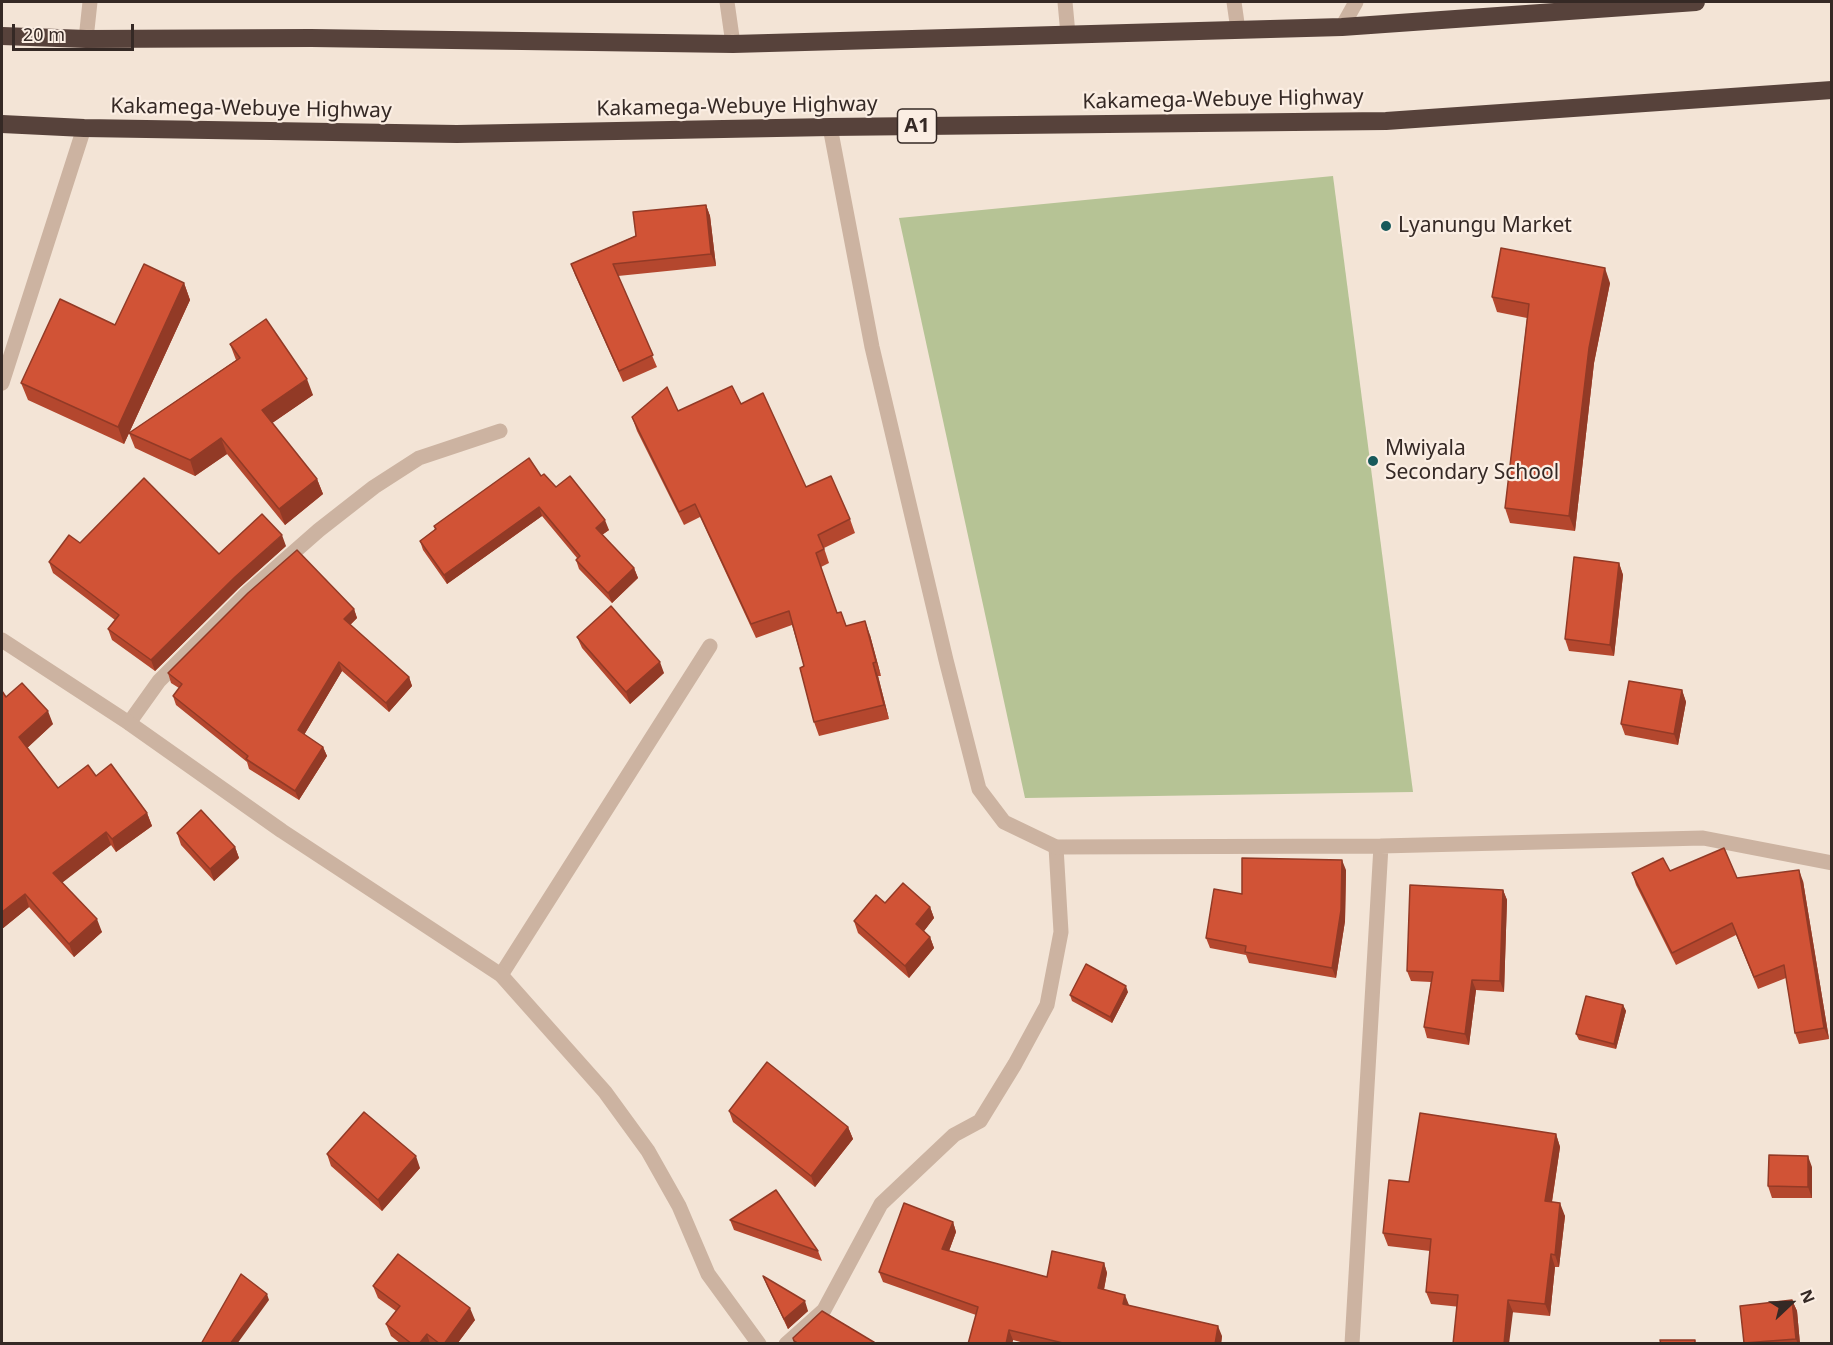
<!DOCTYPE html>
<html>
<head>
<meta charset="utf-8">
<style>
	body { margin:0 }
	#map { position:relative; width:1833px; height:1345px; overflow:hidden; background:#f3e4d6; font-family:"Noto Sans",sans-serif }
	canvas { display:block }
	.frame { position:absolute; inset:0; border:3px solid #352925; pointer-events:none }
	.north { position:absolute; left:1761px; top:1273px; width:60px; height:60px; -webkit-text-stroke:4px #fbeee3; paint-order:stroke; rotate:68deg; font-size:16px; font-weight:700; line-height:24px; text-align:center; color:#352925 }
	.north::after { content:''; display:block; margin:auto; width:21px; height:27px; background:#352925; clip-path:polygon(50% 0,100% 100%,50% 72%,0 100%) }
	.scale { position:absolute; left:12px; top:24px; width:122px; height:27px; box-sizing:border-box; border:3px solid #352925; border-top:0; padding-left:8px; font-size:18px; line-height:21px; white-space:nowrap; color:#352925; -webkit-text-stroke:4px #fbeee3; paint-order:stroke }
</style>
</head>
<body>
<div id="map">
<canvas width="1833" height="1345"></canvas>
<div class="frame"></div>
<div class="north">N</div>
<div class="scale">20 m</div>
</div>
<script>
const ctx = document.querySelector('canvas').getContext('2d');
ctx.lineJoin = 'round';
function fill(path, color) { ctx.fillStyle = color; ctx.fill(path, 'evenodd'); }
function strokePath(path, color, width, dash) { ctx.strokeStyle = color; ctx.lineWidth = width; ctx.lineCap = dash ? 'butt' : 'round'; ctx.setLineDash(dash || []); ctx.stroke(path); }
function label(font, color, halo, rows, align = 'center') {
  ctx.font = font + ' "Noto Sans",sans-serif'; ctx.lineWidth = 4.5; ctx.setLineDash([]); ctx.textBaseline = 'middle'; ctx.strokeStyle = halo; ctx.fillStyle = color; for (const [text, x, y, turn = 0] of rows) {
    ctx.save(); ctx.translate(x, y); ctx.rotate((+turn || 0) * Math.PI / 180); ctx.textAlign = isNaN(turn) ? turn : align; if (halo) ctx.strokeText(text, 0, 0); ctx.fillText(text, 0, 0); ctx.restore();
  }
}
fill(new Path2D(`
	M1333,176l80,616 -388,6 -126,-580z`), '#b6c395');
strokePath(new Path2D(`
	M727,2l6,42
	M1065,2l3,32
	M1234,2l4,28
	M86,39l4,-37
	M129,723l30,-42 86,-86 74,-65 55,-43 45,-29 81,-27
	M501,975l209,-329
	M786,1344l38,-34 57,-106 73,-69 26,-14 35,-57 32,-59 14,-73 -5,-85`), '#ccb3a1', 15);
strokePath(new Path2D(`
	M1342,27l14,-25
	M830,127l42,220 74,313 33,129 25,33 52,25 325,-1 322,-8 129,25
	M2,383l82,-255
	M2,640l127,83 153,108 219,144 104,117 43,59 31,55 29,68 51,70
	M1352,1344l29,-498`), '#ccb3a1', 15);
strokePath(new Path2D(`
	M2,36l84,3 225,-1 422,6 609,-17 354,-25
	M2,124l82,4 373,6 373,-7 556,-6 446,-31`), '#57423b', 18);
fill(new Path2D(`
	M706,205l4,11 6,50 -98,10 39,91 -34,15 -48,-107 -4,-11z
	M184,283l6,17 -66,144 -96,-44 -7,-17z
	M1610,283l-16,80 -19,168 -65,-8 -5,-15 22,-190 -30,-6 -5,-15z
	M230,344l83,51 -41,28 45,56 6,15 -38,31 -58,-71 -32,22 -60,-28 -6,-15 107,-73z
	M741,404l65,83 44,32 5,14 -31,15 5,15 -8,4 16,46 10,13 23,9 11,41h-3l11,43 -70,17 -5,-14 -10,-56 -12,-41 -36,13 -56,-121 -16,8 -47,-94 -5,-14z
	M541,476l15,11 53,43 -7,5 32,33 4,10 -26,25 -33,-34 -3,-9 1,-2 -35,-42 -95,68 -24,-34 -3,-9 15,-12 -1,-3z
	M80,543l139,11 67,-8 -47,42 -84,83 -43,-31 -4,-11 7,-9 -62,-47 -4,-11z
	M1619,563l4,12 -9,81 -45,-5 -4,-12z
	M354,609l3,9 -7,7 59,52 3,9 -23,26 -47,-41 -38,64 19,12 4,9 -28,44 -50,-31 -2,-7 -71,-57 -3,-9 6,-8 -8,-5 -3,-10z
	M577,637l87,36 -34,31 -48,-56z
	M1682,690l4,12 -8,43 -53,-10 -4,-11z
	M2,691l4,6 47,27 -26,24 31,40 38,-12 51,37 5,13 -36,26 -5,-7 -49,37 40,50 -28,25 -45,-50 -27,22z
	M177,833l58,14 4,11 -25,23 -33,-36z
	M1346,870l-1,51 -9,57 -87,-15 -3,-8 -36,-7 -4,-10 36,-44z
	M1670,871l67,7 66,3 26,158 -30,5 -4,-11 -9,-55 -28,11 -22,-54 -60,30 -40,-80 -4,-12z
	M1503,890l4,10 -3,92 -28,-2 -7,55 -42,-7 -3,-11 7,-45 -20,-1 -4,-10z
	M885,903l45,4 4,11 -10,13 6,6 4,11 -25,30 -51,-45 -4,-12z
	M1128,992l-16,31 -40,-22 -2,-6z
	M1623,1005l3,6 -10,38 -37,-9 -3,-6z
	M729,1111l119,16 5,12 -38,48 -82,-65z
	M1556,1134l4,13 -8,55 13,14 -6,51h-4l-5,49 -119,-12 -5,-12 4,-41 -42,-5 -5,-13 26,-51z
	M327,1154l93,14 -38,43 -51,-45z
	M1812,1167v31h-40l-4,-12z
	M730,1220l88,31 4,10 -88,-31z
	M953,1222l3,10 -7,19 98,26 57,-14 3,10 -3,17 25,16 93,30 -1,8h-193l-15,-4 -1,4h-44l8,-29 -93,-33 -4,-10z
	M763,1276l45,35 -20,18 -21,-43z
	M373,1286l102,34 -18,24h-56l-10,-8 -5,-12 10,-13 -18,-13z
	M1792,1300l5,11 3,33h-56z`), '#b4472e');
fill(new Path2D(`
	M706,205l4,11 6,50 -5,-12z
	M1605,268l5,15 -16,80 -19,168 -6,-15 20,-168z
	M184,283l6,17 -66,144 -6,-17z
	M307,379l6,16 -45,31 -6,-16z
	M221,438l6,16 -32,22 -5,-16z
	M317,479l6,15 -38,31 -6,-16z
	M539,507l3,9 -95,68 -3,-9z
	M605,520l4,10 -10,7 -3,-9z
	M282,535l4,11 -47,42 -84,83 -4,-11 84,-83z
	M1619,563l4,12 -9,81 -4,-11z
	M634,568l4,10 -26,25 -4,-10z
	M354,609l3,9 -10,10 -3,-9z
	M865,621l5,14 11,41 -5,-14z
	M339,662l3,9 -41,69 -3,-10z
	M660,662l4,11 -34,31 -4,-12z
	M873,663l5,13 11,43 -5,-14z
	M409,677l3,9 -23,26 -3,-9z
	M1682,690l4,12 -8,43 -4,-11z
	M48,711l5,13 -29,27 -5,-14z
	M323,747l4,9 -28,44 -4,-9z
	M147,813l5,13 -36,26 -4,-13z
	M106,832l5,13 -53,41 -5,-13z
	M235,847l4,11 -25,23 -4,-12z
	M1342,860l4,10 -1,51 -9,57 -4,-10z
	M1799,870l4,11 26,158 -5,-11z
	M1503,890l4,10 -3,92 -4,-11z
	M25,894l4,13 -27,22v-17z
	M930,907l4,11 -14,18 -4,-12z
	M97,919l5,13 -28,25 -5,-13z
	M930,937l4,11 -25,30 -4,-12z
	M1472,980l4,10 -7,55 -4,-11z
	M1126,986l2,6 -16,31 -2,-6z
	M1623,1005l3,6 -10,38 -2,-5z
	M848,1127l5,12 -38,48 -4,-11z
	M1556,1134l4,13 -10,67 -5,-13z
	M416,1156l4,12 -38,43 -4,-11z
	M1808,1156l4,11v31l-4,-11z
	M1560,1203l5,13 -6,51 -4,-12z
	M953,1222l3,10 -10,27 -4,-10z
	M1551,1254l4,13 -5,49 -5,-12z
	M1104,1263l3,10 -5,26 -4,-11z
	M267,1294l2,6 -32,44h-7z
	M1125,1295l4,10 -2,10 -4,-11z
	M1508,1300l5,12 -4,32h-5z
	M1792,1300l5,11 3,33h-2l-2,-5z
	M805,1301l3,10 -20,18 -4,-10z
	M470,1308l5,12 -18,24h-13z
	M1218,1326l4,10 -1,8h-6z
	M1009,1330l4,10 -1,4h-6z
	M427,1334l3,10h-11z`), '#923a26');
const building = new Path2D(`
	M706,205l5,49 -98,10 40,91 -34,16 -48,-107 65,-28 -3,-24z
	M1501,248l104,20 -16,80 -20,168 -64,-8 24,-204 -37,-7z
	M144,264l40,19 -66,144 -97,-44 39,-84 55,26z
	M266,319l41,60 -45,31 55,69 -38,30 -58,-71 -31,22 -61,-27 111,-75 -10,-14z
	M732,386l9,18 22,-11 43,94 25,-11 19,43 -32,16 6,14 -8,4 21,60 4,-1 5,14 19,-5 11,41 -3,1 11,42 -70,17 -14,-54 4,-2 -15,-55 -38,13 -56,-120 -16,8 -47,-95 35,-30 11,24z
	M529,458l12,18 3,-2 12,13 14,-11 35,44 -9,8 38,40 -26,25 -32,-33 4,-4 -41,-49 -95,68 -24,-34 16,-12 -2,-3z
	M144,478l75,76 43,-40 20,21 -47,42 -84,83 -43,-31 11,-14 -70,-53 20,-27 11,8z
	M297,550l57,59 -10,10 65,58 -23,26 -47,-41 -41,68 25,17 -28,44 -49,-32 2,-3 -75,-60 9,-12 -14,-11 80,-80z
	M1574,557l45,6 -9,82 -45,-6z
	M611,606l49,56 -34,30 -49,-55z
	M1629,681l53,9 -8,44 -53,-10z
	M22,683l26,28 -29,26 39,51 30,-23 8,11 15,-12 36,49 -35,26 -6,-7 -53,41 44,46 -28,25 -44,-50 -23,18v-221l4,6z
	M201,810l34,37 -25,22 -33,-36z
	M1724,848l13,30 62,-8 25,158 -29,5 -11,-68 -30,12 -22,-54 -60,30 -40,-80 31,-15 7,13z
	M1242,858l100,2 -1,50 -9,58 -87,-16 1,-6 -40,-8 8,-49 28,5z
	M903,883l27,24 -14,17 14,13 -25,29 -51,-45 22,-26 9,8z
	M1410,885l93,5 -3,91 -28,-1 -7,54 -41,-7 9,-55 -26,-1z
	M1086,964l40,22 -16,31 -40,-22z
	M1586,996l37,9 -9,39 -38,-10z
	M767,1062l81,65 -37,49 -82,-65z
	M364,1112l52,44 -38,44 -51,-46z
	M1420,1113l136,21 -11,67 15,2 -5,52 -4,-1 -6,50 -37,-4 -4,44h-51l5,-49 -32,-3 5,-53 -48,-6 6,-53 20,2z
	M1769,1155l39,1v31l-40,-1z
	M776,1190l42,61 -88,-31z
	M904,1203l49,19 -11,27 105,28 5,-26 52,12 -6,25 27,7 -2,9 95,22 -3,18h-148l-58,-14 -3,14h-38l10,-37 -99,-35z
	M398,1254l72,54 -26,36h-4l-13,-10 -8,10h-7l-26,-20 14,-18 -27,-20z
	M241,1274l26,20 -37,50h-29z
	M763,1276l42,25 -21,18z
	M1792,1300l4,39 -52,4 -4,-37z
	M822,1311l55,33h-78l-5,-3 -1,-3z
	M1660,1340h35v4h-34z`);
fill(building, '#d15336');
strokePath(building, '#923a26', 1.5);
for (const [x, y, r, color] of [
	[1386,226,6,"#17595a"],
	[1373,461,6,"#17595a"]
]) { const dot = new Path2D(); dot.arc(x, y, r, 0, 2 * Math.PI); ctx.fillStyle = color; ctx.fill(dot); strokePath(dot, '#fbeee3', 2); }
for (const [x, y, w] of [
	[917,126,39]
]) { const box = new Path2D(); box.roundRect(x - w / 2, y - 17, w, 34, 4.5); ctx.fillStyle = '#fbeee3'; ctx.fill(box); strokePath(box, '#352925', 1.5); }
label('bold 20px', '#352925', null, [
	["A1",917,126]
]);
label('21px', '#352925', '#fbeee3', [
	["Kakamega-Webuye Highway",1223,100,-1],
	["Kakamega-Webuye Highway",737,107,-1],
	["Kakamega-Webuye Highway",251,109,1]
]);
label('21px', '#352925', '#fbeee3', [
	["Lyanungu Market",1398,226],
	["Mwiyala",1385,449],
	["Secondary School",1385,473]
], 'left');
</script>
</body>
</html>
